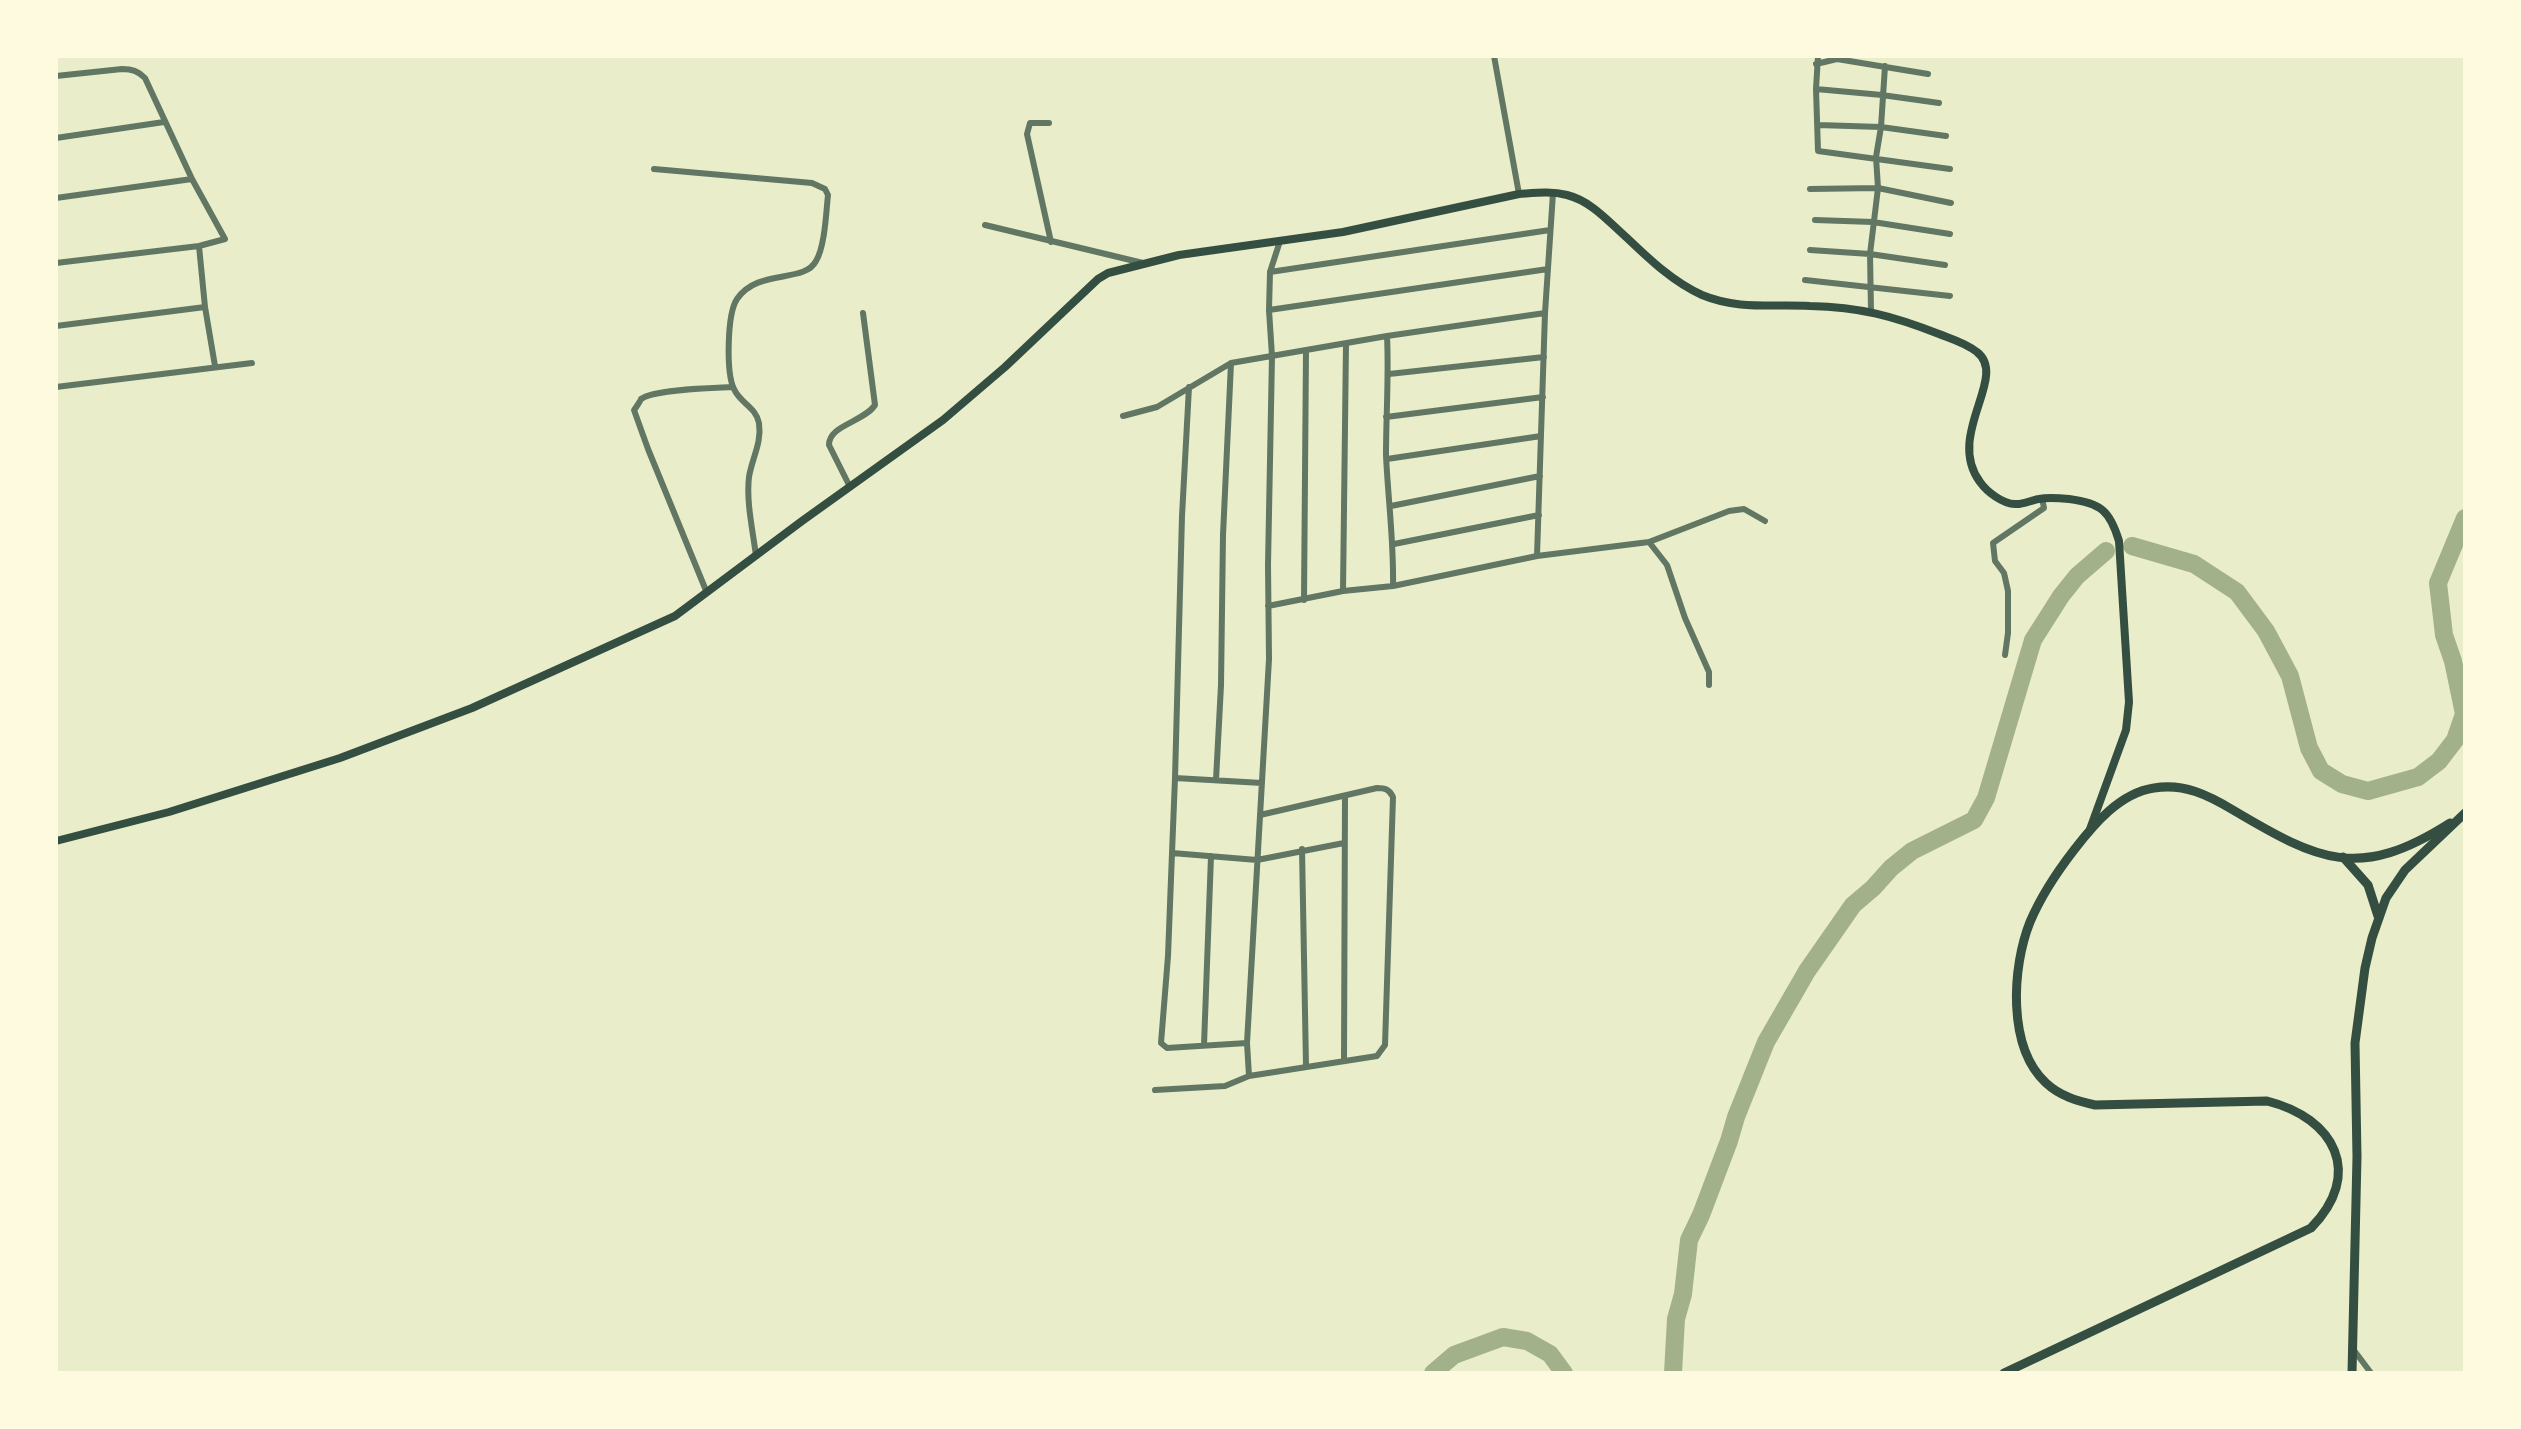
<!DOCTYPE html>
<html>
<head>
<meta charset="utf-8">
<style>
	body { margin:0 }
	#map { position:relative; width:2521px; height:1429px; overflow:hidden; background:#e9edc9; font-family:"Fira Sans Condensed",sans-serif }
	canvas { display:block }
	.frame { position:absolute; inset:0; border:58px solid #fefae0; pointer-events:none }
</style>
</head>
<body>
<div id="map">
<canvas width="2521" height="1429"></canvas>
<div class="frame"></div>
</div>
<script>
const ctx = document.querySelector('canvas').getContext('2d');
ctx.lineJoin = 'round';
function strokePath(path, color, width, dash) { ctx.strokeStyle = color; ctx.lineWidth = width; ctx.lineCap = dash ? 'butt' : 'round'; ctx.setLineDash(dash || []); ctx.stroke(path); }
strokePath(new Path2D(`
	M2132,546l62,18 43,28 29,39 24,45 19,72 12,23 21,13 26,7 50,-14 21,-16 16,-21 9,-26 -11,-53 -9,-26 -6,-52 27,-65
	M1433,1373l21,-18 49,-18 24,4 23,13 14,19
	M1673,1373l3,-54 7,-25 6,-54 12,-25 28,-74 7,-24 30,-75 41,-71 46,-66 20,-17 18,-20 21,-17 62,-31 12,-22 47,-158 28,-44 16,-20 29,-25`), '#a3b18a', 18);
strokePath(new Path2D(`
	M1494,56l25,138
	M1818,56l-2,33 2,62 132,18
	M1816,64l21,-5 91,15
	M56,76l66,-7c10,0 16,2 23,9l47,101 33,60 -26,7 -143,17
	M1816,89l66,6 57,8
	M1049,123h-19l-3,11 24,108
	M1818,125l63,2 65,9
	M56,138l108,-16
	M654,169l158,14 13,6 3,6c-2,18 -3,51 -12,66 -12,23 -58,7 -79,38 -10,15 -11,74 -3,90 6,14 22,18 25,34 3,20 -7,35 -10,54 -3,25 4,54 7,79
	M1810,189l68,-1 73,15
	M56,198l136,-19
	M1815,220l58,2 77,12
	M985,225l158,38
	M199,246l6,61 10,59
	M1810,250l60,4 75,11
	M1270,272l280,-42
	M1805,280l145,16
	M1269,310l279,-41
	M1871,311l-1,-57 8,-66 -2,-31 5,-30 4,-61
	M56,326l149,-19
	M1387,336c2,40 -1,79 -1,119 2,44 8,87 7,131
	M1389,374l155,-17
	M56,387l196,-24
	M1189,387l-7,129 -7,262 87,5
	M1123,416l34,-9 74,-44 156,-27 158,-23
	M1386,417l157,-20
	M1387,459l154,-23
	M850,487l-21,-42c0,-20 35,-23 46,-40l-12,-92
	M1391,506l149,-30
	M1649,542l80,-31 15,-2 21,12
	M1394,544l145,-29
	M1537,556l112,-14 18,23 18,53 24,54v13
	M1343,591l3,-247
	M707,593l-59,-144 -14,-39c1,-1 7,-10 7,-11 13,-10 73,-11 91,-12
	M1304,600l2,-250
	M1268,606l75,-15 50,-5 144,-30 8,-243 8,-120
	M2005,655l3,-22v-42l-4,-18 -9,-12 -2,-18 51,-35 -2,-10
	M1175,778l-3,75 85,7 87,-17
	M1216,780l5,-95 2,-150 8,-172
	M1260,815l117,-27c8,0 12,1 16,9l-8,248 -8,11 -128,20 -2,-33 22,-384 -1,-94 4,-209 -3,-46 1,-38 10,-31
	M1302,849l4,217
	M1172,853l-4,103 -7,87 6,5 80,-5
	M1204,1045l7,-189
	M1344,1061l1,-265
	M1155,1090l70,-4 24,-10
	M2353,1349l18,24`), '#617663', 6);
strokePath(new Path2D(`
	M56,841l113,-29 171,-54 132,-50 203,-92 127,-95 141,-101 62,-53 93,-88 10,-6 71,-18 164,-23 176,-38c16,-1 32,-3 48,1 24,6 41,26 59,42 23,22 47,45 76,58 36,15 70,9 108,11 50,1 83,10 129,28 13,5 27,9 38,18 32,25 -32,83 3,130 7,10 23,22 35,22 8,1 16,-4 24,-5 9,-2 20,-1 30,0 32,4 41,12 50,42l10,161 -3,28 -36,99`), '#344e41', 8);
strokePath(new Path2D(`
	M2004,1373l307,-145c53,-54 24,-110 -44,-127l-172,4c-18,-4 -35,-9 -49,-22 -39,-36 -34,-116 -16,-161 11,-26 27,-50 44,-72 20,-26 46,-57 80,-62 30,-5 54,7 79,22 86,51 126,71 217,13`), '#344e41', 9);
strokePath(new Path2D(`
	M2343,857l25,28 10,31
	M2352,1373l5,-216 -2,-114 10,-75 7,-30 14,-40 19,-28 60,-57`), '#344e41', 9);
</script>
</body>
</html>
